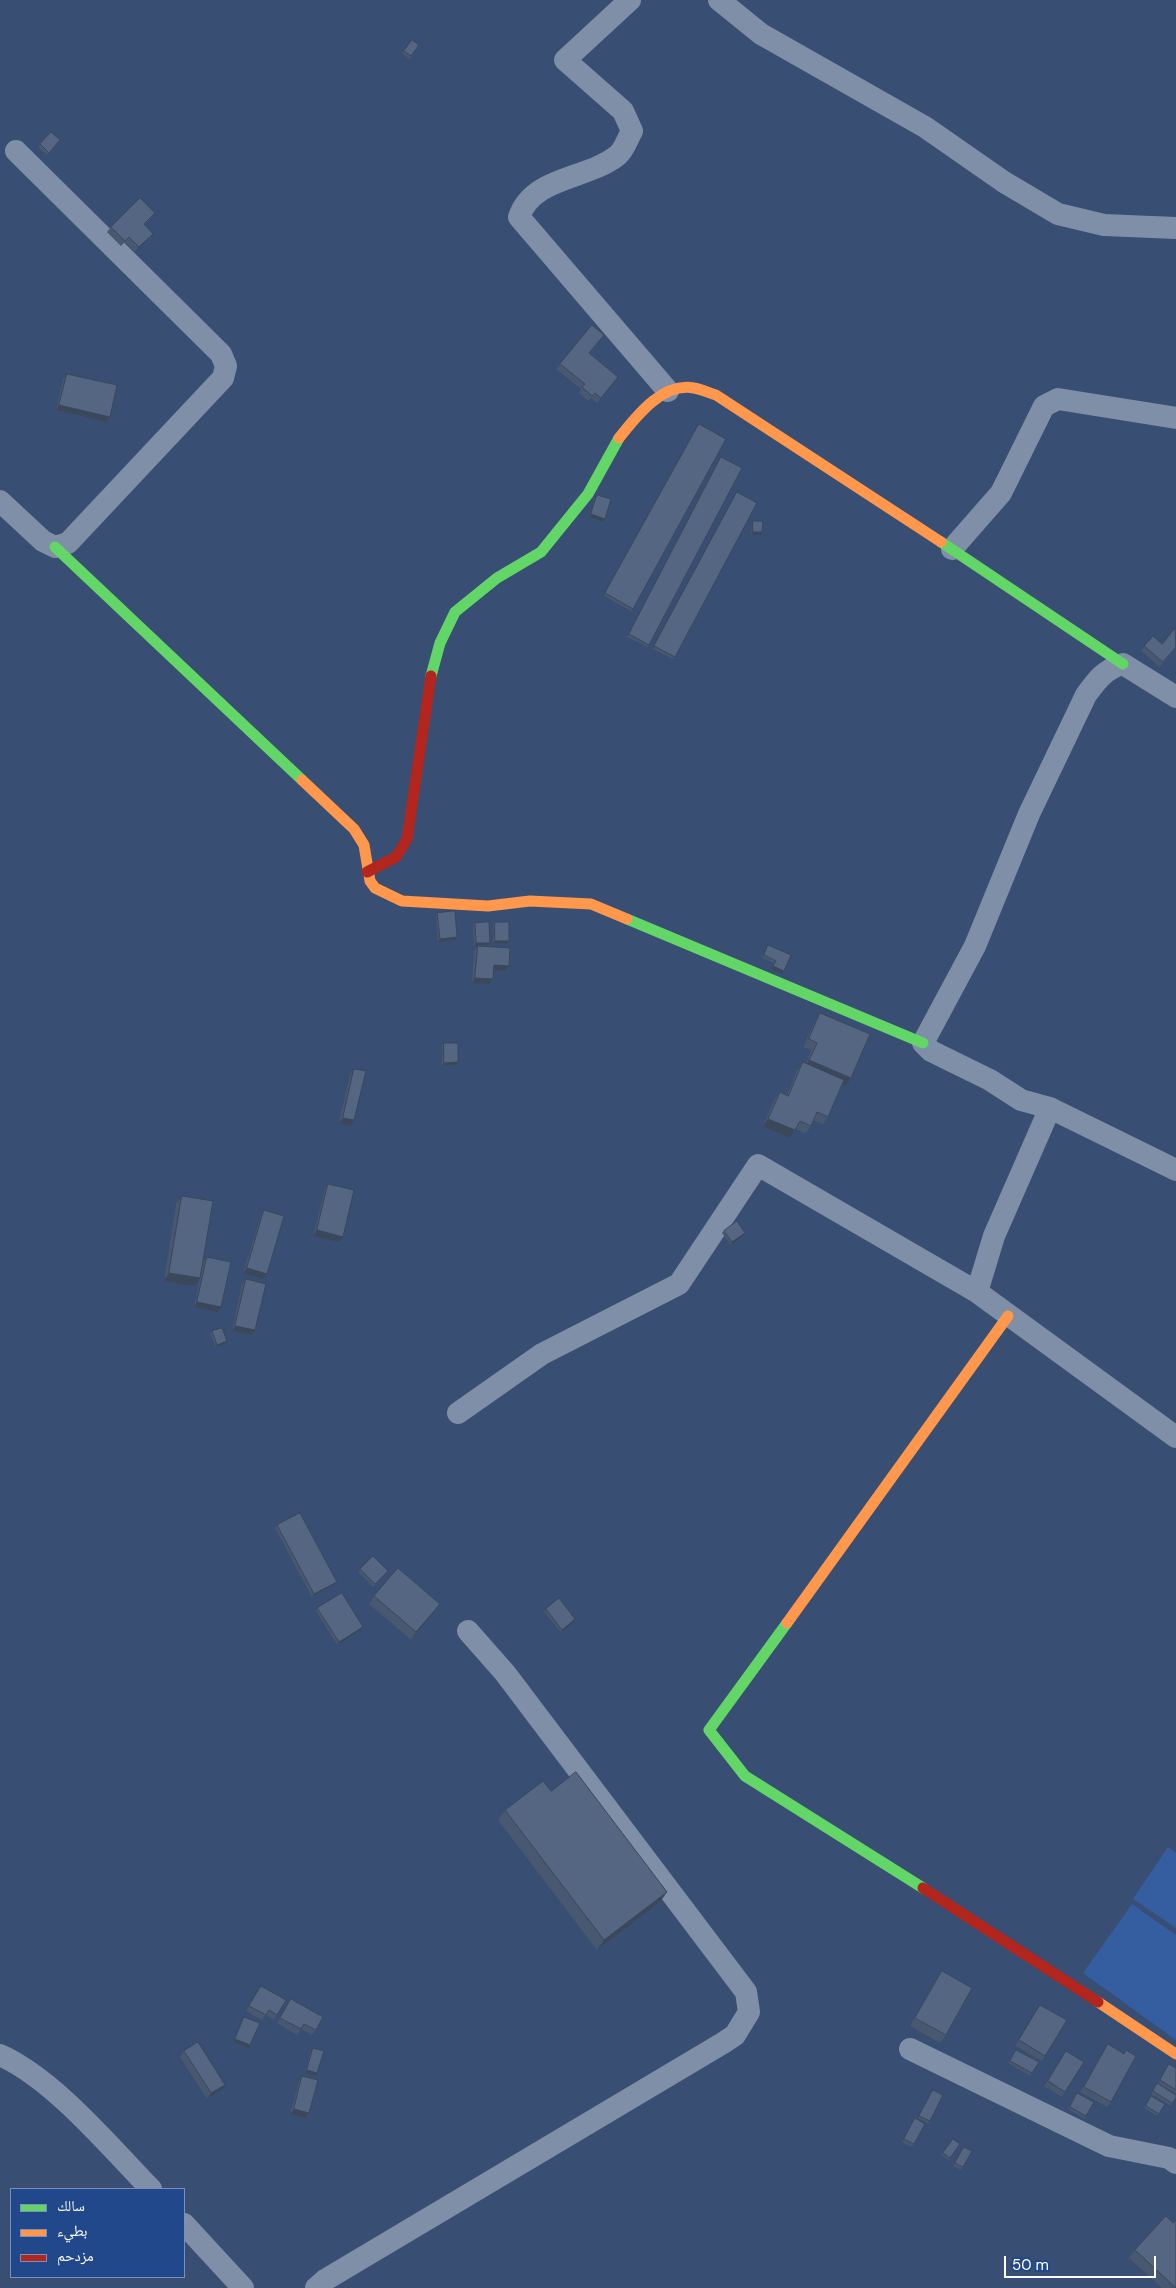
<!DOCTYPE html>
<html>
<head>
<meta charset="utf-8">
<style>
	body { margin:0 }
	#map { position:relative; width:1176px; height:2288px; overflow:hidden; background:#384e72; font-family:"DM Sans","Noto Naskh Arabic",sans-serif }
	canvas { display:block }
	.legend { position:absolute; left:10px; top:2188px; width:175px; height:90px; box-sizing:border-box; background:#20488b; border:1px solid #7991b9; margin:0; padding:6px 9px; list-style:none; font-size:15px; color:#fff }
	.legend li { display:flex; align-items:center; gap:10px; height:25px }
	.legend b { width:25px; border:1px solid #7991b9 }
	.scale { position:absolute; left:1004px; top:2256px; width:152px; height:22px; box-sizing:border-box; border:2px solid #fff; border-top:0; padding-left:6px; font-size:15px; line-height:18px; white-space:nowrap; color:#fff; -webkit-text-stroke:4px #20488b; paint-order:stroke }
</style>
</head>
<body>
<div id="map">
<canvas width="1176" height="2288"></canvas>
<ul class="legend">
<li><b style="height:6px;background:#63d668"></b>سالك</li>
<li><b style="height:6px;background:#ff974d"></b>بطيء</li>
<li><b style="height:6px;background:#b3261e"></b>مزدحم</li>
</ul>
<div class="scale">50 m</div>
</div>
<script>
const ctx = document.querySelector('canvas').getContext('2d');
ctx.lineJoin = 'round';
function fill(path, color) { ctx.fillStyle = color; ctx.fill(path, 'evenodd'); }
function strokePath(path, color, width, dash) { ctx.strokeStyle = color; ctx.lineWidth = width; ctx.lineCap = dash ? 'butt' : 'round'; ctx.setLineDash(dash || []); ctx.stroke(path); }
fill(new Path2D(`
	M1168,1847l8,6v75l-43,-29z
	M1132,1904l44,31v105l-93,-67z`), '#355ea1');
strokePath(new Path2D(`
	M630,0l-65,60 58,51 9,20c-4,7 -8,19 -14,24 -31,25 -85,21 -99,62l149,174
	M719,0l42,34 164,93 79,55 54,32 46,11 72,3
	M0,501l43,40 12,6 13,-4 155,-165 3,-12 -5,-12 -205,-203
	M952,549l49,-56 43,-87 14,-7 118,19
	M1050,1108l126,62
	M977,1292l17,-56 56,-128 -29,-8 -31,-20 -59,-29 -8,-8 52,-97 54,-132 57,-119c11,-15 19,-26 37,-31l53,33
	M458,1413l84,-59 137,-70 79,-119 219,127 199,145
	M910,2049l199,97 60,12 7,5
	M0,2055c54,24 110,92 151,134
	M184,2224l59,64
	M316,2288l9,-8 398,-237 12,-8 14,-23 -3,-20 -241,-319 -37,-42`), '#7f8fa7', 22);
strokePath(new Path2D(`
	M941,542l182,122
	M55,547l247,233
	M431,676l9,-33 15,-31 42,-34 44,-26 47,-58 31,-56
	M627,919l296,124
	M787,1623l-78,107 36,46 178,112`), '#63d668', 11);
strokePath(new Path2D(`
	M619,438c17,-21 43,-56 75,-50 7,1 15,5 22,7l225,147
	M302,780l52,49 10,16 6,36 5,7 27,13 86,5 42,-5 61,3 36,15
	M787,1623l221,-307
	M1098,2002l78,52`), '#ff974d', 11);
strokePath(new Path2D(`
	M367,872l29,-15 11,-18 24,-163
	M923,1888l175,114`), '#b3261e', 11);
fill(new Path2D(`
	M412,40l7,5 -10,14 -7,-6z
	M60,140l-13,15 -9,-8 2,-3z
	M155,213l-4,5 -7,7 9,9 -4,5 -14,13 -10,-10 -4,4 -14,-14 4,-5z
	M604,335l-14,18 28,24 -21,26 -6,-5 -3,3 -9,-8 2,-4 -25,-20 4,-5z
	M67,374l43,43 -4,5 -50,-12 7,-31z
	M697,426l-64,183 -2,2 -27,-15z
	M721,457l-72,188 -1,2 -21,-10z
	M737,492l-62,165 -2,2 -20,-10z
	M597,495l6,27 -14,-5 6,-19z
	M753,521l9,11 -1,3h-10l1,-11z
	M1176,629v19l-16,19 -19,-16 3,-5 18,-2z
	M437,913l20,24 -2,3 -17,2 -2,-27z
	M495,922l12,22 -14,-1v-18z
	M475,923l13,22 -14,1 -1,-21z
	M768,945l16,26 -2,3 -11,-5 3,-6 -12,-5z
	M478,946l31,20 -4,5 -11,-1 -5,14 -17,-1 2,-32z
	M820,1013l31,65 -5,8 -4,-2 -14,33 -5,7 -10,-4 -2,6 -6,8 -9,-5 -6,9 -27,-12 11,-26 6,-8 7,3 10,-25 6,-8 3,1 5,-13 -8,-3 12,-26z
	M444,1043l14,19 -1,3h-15v-19z
	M354,1069v51l-3,6 -12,-3 11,-49z
	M328,1184l11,58 -26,-6 12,-47z
	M182,1196l12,90 -30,-5 12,-77z
	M264,1210l3,64 -4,5 -20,-6 18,-58z
	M724,1231l21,2 -2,3 -12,9 -9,-12z
	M207,1257l11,55 -24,-5 9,-45z
	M246,1279l6,56 -20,-4 10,-47z
	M212,1331l13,13 -9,3 -6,-13z
	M277,1525l60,57 -2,2 -23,13 -37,-69z
	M360,1569l26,4 -13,14 -15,-15z
	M374,1596l66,8 -6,8 -23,28 -42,-36z
	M317,1608l44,22 -24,15 -21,-34z
	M546,1609l28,13 -13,10 -17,-20z
	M551,1791l109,111 -63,48 -99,-130 7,-10z
	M942,1971l4,64 -6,8 -30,-17 26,-47z
	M261,1986l16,29 -3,5 -8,-5 -4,5 -16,-9z
	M291,1999l25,31 -4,5 -11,-6 -4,6 -20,-12z
	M1040,2005l5,51 -3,5 -27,-15z
	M244,2017l5,31 -15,-6z
	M1108,2044l16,9 2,-3 -15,52 -4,5 -27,-15z
	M313,2048l3,28 -11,-3 6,-23z
	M1016,2050l23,12 -9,14 -22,-13z
	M184,2051l37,39 -14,9 -27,-42z
	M1063,2057l21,5 -22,35 -18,-11z
	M1169,2064l7,4v26l-18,-11z
	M302,2076l7,37 -4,5 -15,-4 9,-33z
	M1157,2083l19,15 -5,8 -20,-12z
	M933,2090l-3,31 -2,3 -10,-6z
	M1075,2095l11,21 -1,3 -17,-10z
	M1151,2096l14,8 -8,12 -13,-8z
	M913,2121l1,23 -2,3 -10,-5z
	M953,2139l7,5 -11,16 -8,-5z
	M962,2149l1,18 -2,3 -8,-4z
	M1173,2223l3,65h-14l-33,-30 6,-8z`), '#485870');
fill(new Path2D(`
	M153,234l-4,5 -14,13 4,-5z
	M59,405l51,12 -4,5 -50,-12z
	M591,514l14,5 -2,3 -14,-5z
	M753,532h9l-1,3h-10z
	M457,937l-2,3 -17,2 2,-3z
	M495,941h14l-2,3 -14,-1z
	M476,943h14l-2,2 -14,1z
	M494,965l15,1 -4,5 -15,-1z
	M773,966l11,5 -2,3 -11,-5z
	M475,978l18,1 -4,5 -17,-1z
	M809,1060l42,18 -5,8 -42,-18z
	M458,1062l-1,3h-15l2,-2z
	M343,1118l11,2 -3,6 -12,-3z
	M768,1119l27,11 -5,8 -27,-12z
	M317,1230l26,7 -4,5 -26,-6z
	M745,1233l-2,3 -12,9 1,-3z
	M247,1268l20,6 -4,5 -20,-6z
	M169,1273l31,5 -6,8 -30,-5z
	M197,1302l24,5 -3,5 -24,-5z
	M235,1326l20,4 -3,5 -20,-4z
	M227,1341l-2,3 -9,3 1,-2z
	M337,1582l-2,2 -23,13 2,-3z
	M440,1604l-6,8 -23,28 5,-8z
	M575,1619l-1,3 -13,10 1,-2z
	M363,1627l-2,3 -24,15 2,-3z
	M667,1892l-7,10 -63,48 7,-10z
	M235,2039l15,6 -1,3 -15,-6z
	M307,2070l10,3 -1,3 -11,-3z
	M225,2085l-4,5 -14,9 4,-6z
	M294,2109l15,4 -4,5 -15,-4z`), '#3b475b');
const building = new Path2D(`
	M412,40l7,5 -8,11 -7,-5z
	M51,132l9,8 -11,13 -9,-9z
	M140,198l15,15 -11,11 9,10 -14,13 -10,-10 -4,4 -14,-14z
	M592,325l12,10 -15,18 29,24 -17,21 -6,-5 -3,3 -10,-9 3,-3 -25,-20z
	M67,374l50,11 -7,32 -51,-12z
	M699,424l27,15 -93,170 -28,-16z
	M721,457l21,11 -93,177 -20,-11z
	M737,492l20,11 -82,154 -21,-11z
	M597,495l14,4 -6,20 -14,-5z
	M753,521h10l-1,11h-9z
	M1175,628l1,19 -13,15 -19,-16 9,-10 9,8z
	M455,911l2,26 -17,2 -3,-26z
	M489,922l1,21h-14l-1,-20z
	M495,922h14v19h-14z
	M768,945l23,10 -7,16 -11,-5 3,-5 -12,-6z
	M478,946l32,2 -1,18 -15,-1 -1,14 -18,-1z
	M820,1013l50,21 -19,44 -42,-18 8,-17 -8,-4z
	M444,1043h14v19l-14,1z
	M803,1062l41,18 -16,37 -11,-5 -6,14 -11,-5 -5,9 -27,-11 12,-27 8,4z
	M354,1069l12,2 -12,49 -11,-2z
	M328,1184l26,6 -11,47 -26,-7z
	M182,1196l31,5 -13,77 -31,-5z
	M264,1210l20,6 -17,58 -20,-6z
	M737,1221l8,12 -13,9 -8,-11z
	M207,1257l24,5 -10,45 -24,-5z
	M246,1279l20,5 -11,46 -20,-4z
	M222,1328l5,13 -10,4 -5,-14z
	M300,1513l37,69 -23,12 -37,-69z
	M373,1556l15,15 -13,13 -15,-15z
	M398,1568l42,36 -24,28 -42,-36z
	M342,1593l21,34 -24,15 -22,-34z
	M559,1598l16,21 -13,11 -16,-21z
	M576,1772l91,120 -63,48 -99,-130 38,-29 8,10z
	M942,1971l30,17 -26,47 -31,-17z
	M261,1986l25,14 -9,15 -8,-5 -3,5 -17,-9z
	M291,1999l32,18 -7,13 -12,-6 -3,5 -21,-11z
	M1040,2005l27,15 -22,36 -26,-16z
	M244,2017l16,6 -10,22 -15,-6z
	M198,2042l27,43 -14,8 -27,-42z
	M1108,2044l16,10 2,-4 10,6 -25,46 -27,-15z
	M313,2048l11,3 -7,22 -10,-3z
	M1016,2050l23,12 -7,11 -22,-12z
	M1066,2051l18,11 -19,30 -17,-11z
	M1169,2064l7,4v22l-16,-10z
	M302,2076l16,4 -9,33 -15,-4z
	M1157,2083l19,12v3l-4,5 -19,-12z
	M933,2090l10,5 -13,26 -11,-5z
	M1077,2093l17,9 -8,14 -16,-9z
	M1151,2096l14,8 -6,10 -13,-8z
	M915,2118l10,6 -11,20 -10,-5z
	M953,2139l7,5 -10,14 -7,-5z
	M964,2147l8,4 -9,16 -8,-4z
	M1166,2216l7,7 3,-3v68l-41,-38z`);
fill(building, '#546682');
strokePath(building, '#3b475b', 1);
</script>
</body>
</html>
